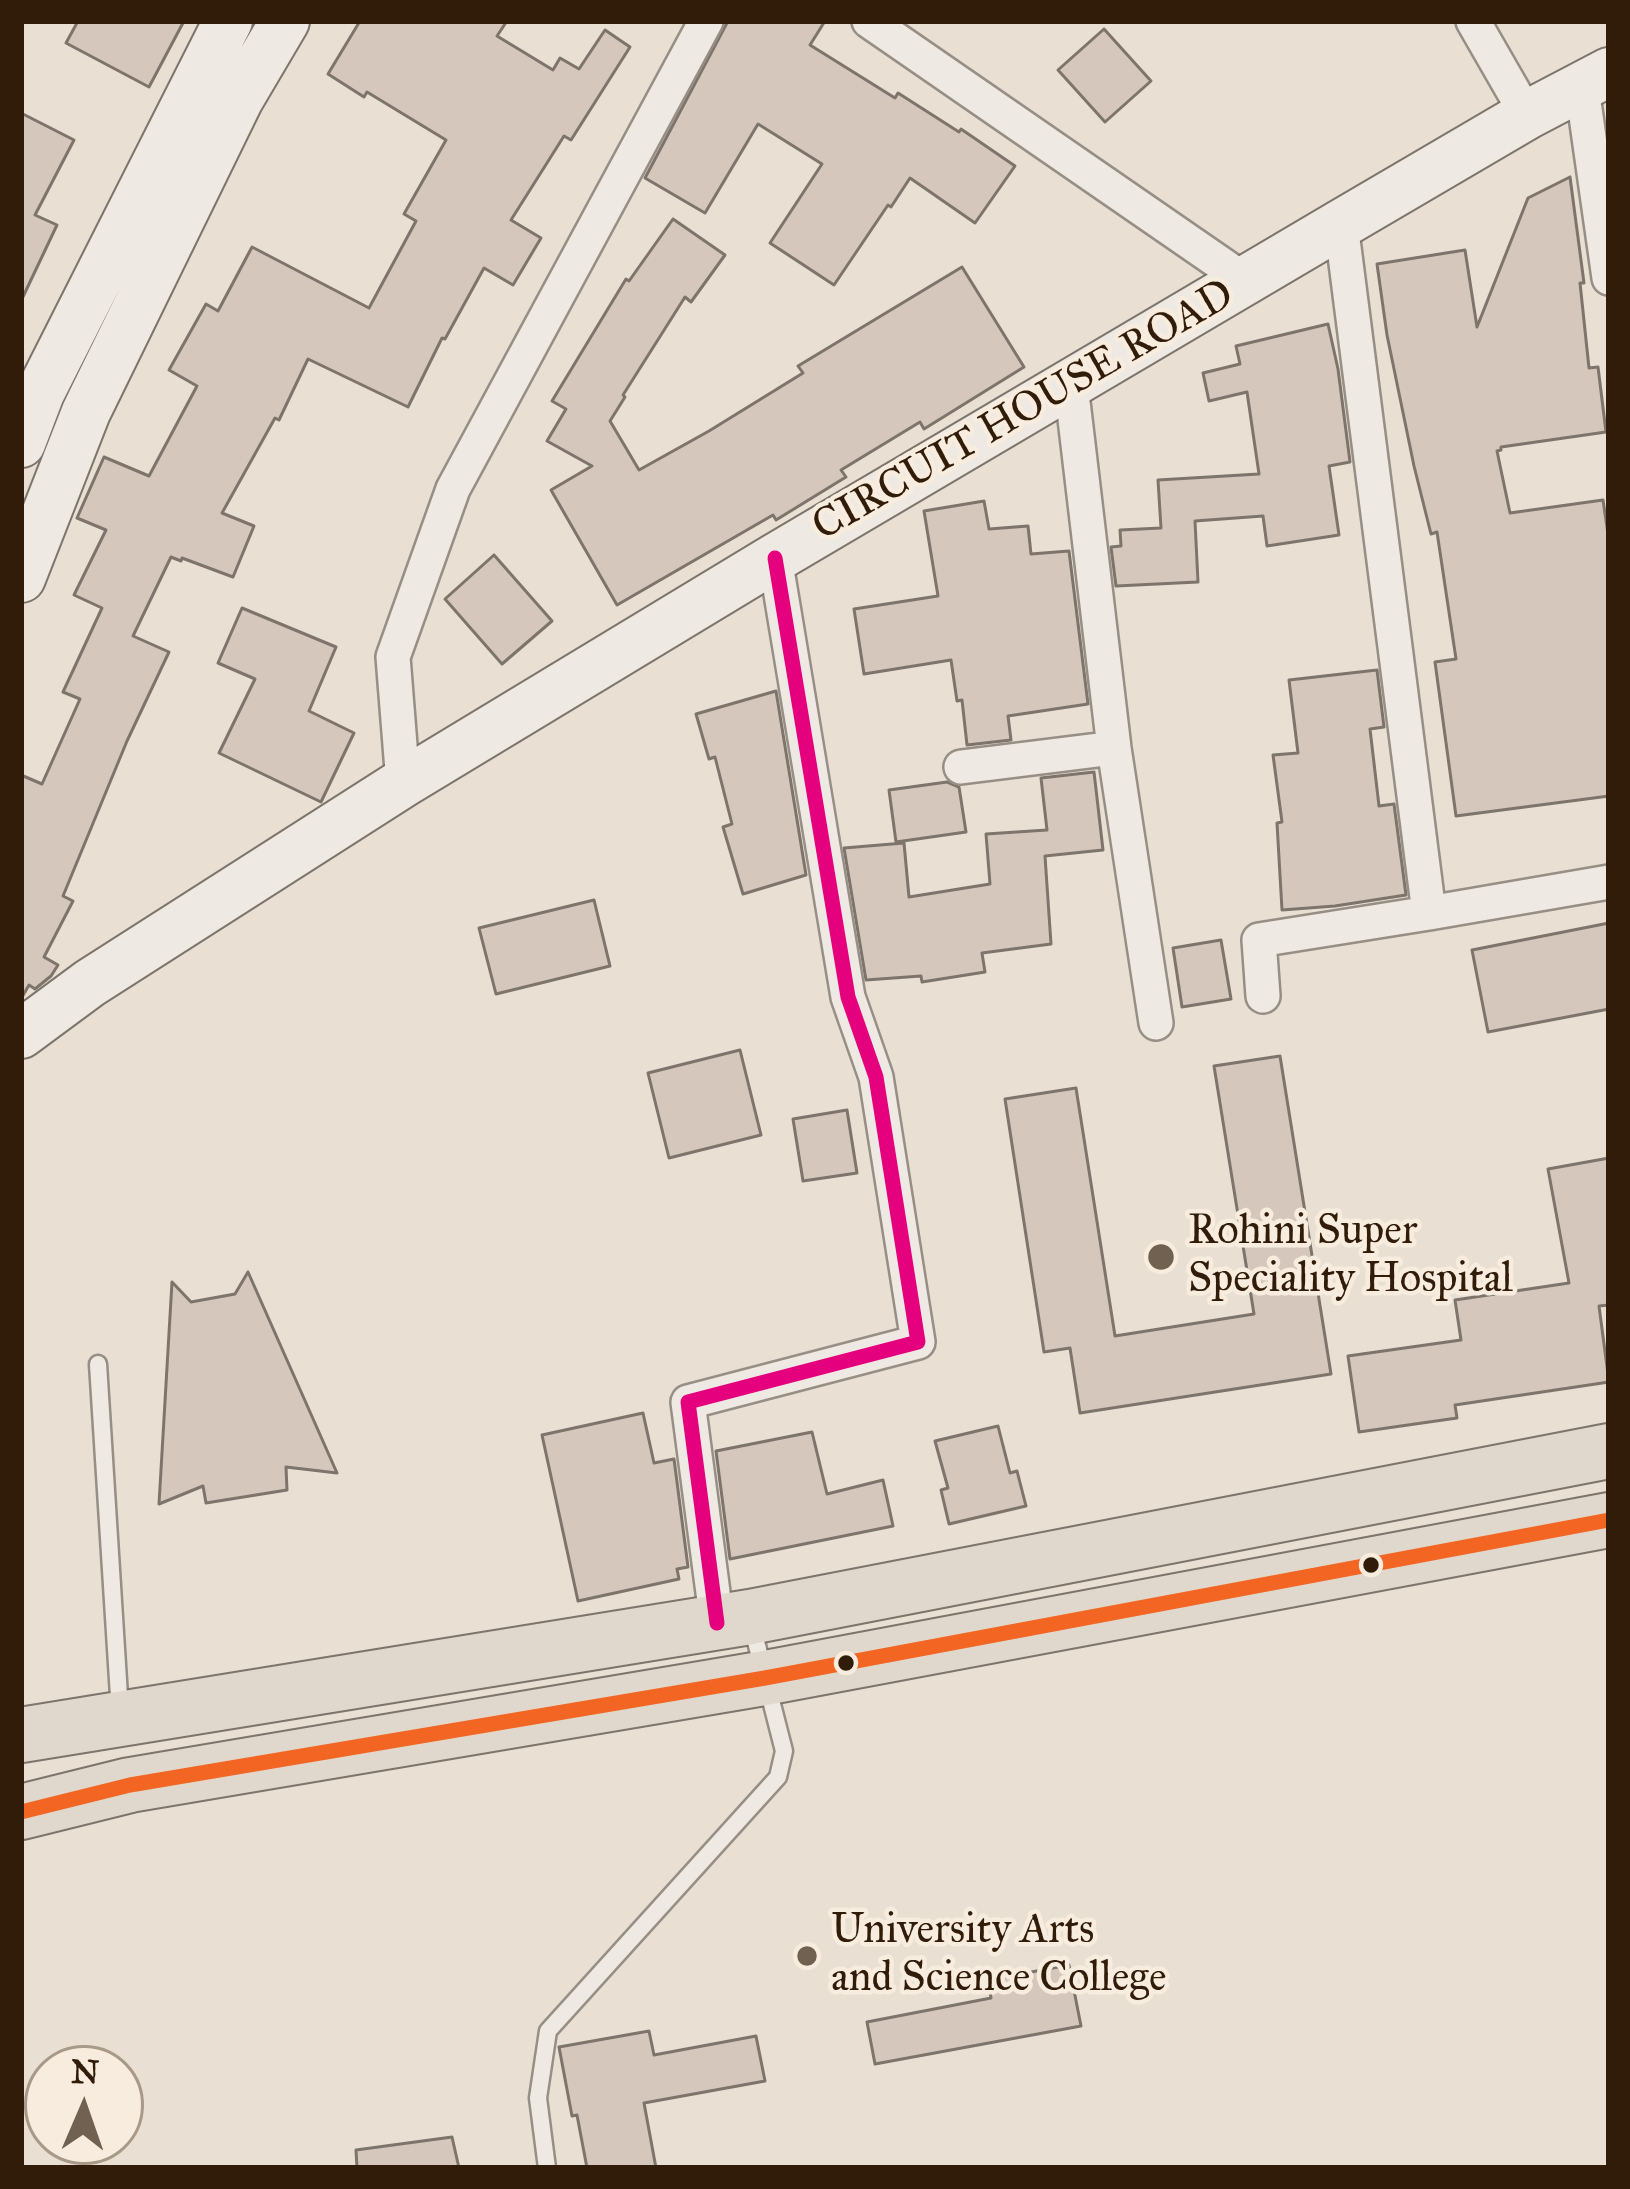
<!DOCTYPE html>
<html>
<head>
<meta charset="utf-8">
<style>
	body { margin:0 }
	#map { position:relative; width:1630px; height:2189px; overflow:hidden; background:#e9e0d3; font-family:"IM FELL Great Primer",serif }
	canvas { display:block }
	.frame { position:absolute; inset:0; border:24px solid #311c0a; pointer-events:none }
	.north { position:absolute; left:24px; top:2045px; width:120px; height:120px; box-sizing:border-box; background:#f7ecdd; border:3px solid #a89989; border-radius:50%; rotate:2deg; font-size:33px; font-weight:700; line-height:48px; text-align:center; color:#311c0a }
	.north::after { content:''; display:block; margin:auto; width:42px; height:54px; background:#716150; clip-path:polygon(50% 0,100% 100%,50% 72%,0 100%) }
</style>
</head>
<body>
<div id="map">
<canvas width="1630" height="2189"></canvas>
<div class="frame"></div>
<div class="north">N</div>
</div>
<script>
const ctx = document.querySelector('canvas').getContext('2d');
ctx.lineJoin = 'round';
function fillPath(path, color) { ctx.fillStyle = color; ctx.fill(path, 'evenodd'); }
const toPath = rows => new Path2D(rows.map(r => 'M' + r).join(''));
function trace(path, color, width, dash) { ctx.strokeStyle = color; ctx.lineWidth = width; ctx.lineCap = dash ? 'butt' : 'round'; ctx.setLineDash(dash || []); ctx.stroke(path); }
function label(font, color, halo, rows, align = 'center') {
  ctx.font = font + ' "IM FELL Great Primer",serif'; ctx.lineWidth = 9; ctx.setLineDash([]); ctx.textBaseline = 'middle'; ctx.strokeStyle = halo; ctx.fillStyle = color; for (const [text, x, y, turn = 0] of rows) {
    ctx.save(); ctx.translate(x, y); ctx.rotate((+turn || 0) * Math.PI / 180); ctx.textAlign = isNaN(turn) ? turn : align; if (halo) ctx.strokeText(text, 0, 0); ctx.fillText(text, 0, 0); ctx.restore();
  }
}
const building = toPath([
	[78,21,184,21,149,87,66,43,78,21],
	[360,21,507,21,497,36,553,70,560,58,579,69,605,30,630,47,571,140,564,136,511,220,541,238,513,285,484,268,445,339,442,338,408,407,308,359,279,420,275,418,222,513,254,526,233,577,182,558,181,561,171,557,133,636,169,652,127,741,63,896,73,901,44,957,58,965,51,976,35,989,29,985,21,999,21,775,42,784,80,699,63,692,102,608,74,595,106,530,77,518,104,457,149,476,197,386,169,370,206,304,218,311,252,247,369,308,416,221,404,214,446,140,367,92,364,97,328,74,360,21],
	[728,21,825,21,810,45,895,98,898,93,959,132,961,129,1015,166,975,223,910,178,891,207,888,205,834,285,770,243,822,164,758,124,705,213,645,178,728,21],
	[1104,29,1151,81,1105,122,1058,70,1104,29],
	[21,113,74,140,35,215,57,225,21,301,21,113],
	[1570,177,1584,283,1580,283,1589,368,1598,367,1606,432,1501,447,1501,450,1497,451,1510,513,1603,500,1609,541,1609,796,1456,816,1435,662,1456,659,1437,532,1431,534,1414,466,1387,335,1377,264,1465,250,1477,327,1528,198,1570,177],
	[673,219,725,255,691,302,685,297,623,395,625,397,610,421,639,470,709,431,803,373,798,366,962,267,1024,367,924,429,920,422,841,470,846,477,776,520,773,515,617,605,551,490,592,466,547,441,566,409,552,401,626,279,629,281,673,219],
	[1328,324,1338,369,1350,462,1329,466,1339,535,1267,546,1263,516,1195,521,1198,582,1116,586,1111,547,1121,546,1120,530,1161,528,1158,480,1259,474,1247,392,1209,401,1203,373,1240,364,1236,346,1328,324],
	[984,501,989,529,1028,526,1031,554,1069,551,1088,704,1008,716,1011,740,967,745,962,700,957,701,951,660,864,674,854,609,938,596,924,511,984,501],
	[494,555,552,621,502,664,445,599,494,555],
	[242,608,336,647,309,711,354,733,321,802,219,753,255,679,218,663,242,608],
	[1377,670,1384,727,1370,729,1379,806,1394,804,1406,895,1335,906,1282,910,1277,823,1282,822,1273,755,1298,753,1289,680,1377,670],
	[776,691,806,875,743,894,723,827,732,824,715,757,709,759,696,714,776,691],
	[1094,772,1103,850,1045,856,1051,944,982,953,985,972,922,982,921,976,866,980,844,848,904,843,909,897,990,884,986,834,1047,830,1041,778,1094,772],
	[947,782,959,787,966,832,896,842,889,790,947,782],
	[594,900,610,966,496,994,479,928,594,900],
	[1609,923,1609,1009,1488,1032,1472,950,1609,923],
	[1221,940,1231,999,1182,1007,1173,948,1221,940],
	[740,1050,761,1135,669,1158,648,1073,740,1050],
	[1280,1056,1331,1374,1080,1413,1070,1348,1044,1352,1005,1099,1076,1088,1115,1336,1254,1314,1214,1066,1280,1056],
	[847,1110,857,1173,803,1181,793,1119,847,1110],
	[1609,1158,1609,1305,1599,1306,1609,1382,1455,1405,1457,1418,1359,1432,1348,1356,1461,1340,1455,1300,1569,1283,1548,1169,1609,1158],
	[248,1272,337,1473,286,1467,287,1490,206,1503,203,1486,159,1504,172,1282,191,1302,235,1294,248,1272],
	[643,1413,654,1463,674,1459,688,1567,677,1569,679,1579,578,1601,542,1435,643,1413],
	[998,1426,1010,1473,1017,1471,1026,1506,949,1524,941,1490,948,1488,935,1441,998,1426],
	[812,1432,827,1494,883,1480,893,1526,730,1559,716,1451,812,1432],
	[1069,1965,1081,2026,875,2064,867,2022,991,1998,988,1980,1069,1965],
	[649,2031,654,2055,756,2036,765,2081,644,2103,656,2168,587,2168,577,2115,572,2116,559,2047,649,2031],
	[452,2137,459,2168,357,2168,356,2150,452,2137]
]);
fillPath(building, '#d6c7bd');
trace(building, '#7d756c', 3);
const lane = toPath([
	[98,1364,120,1712],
	[547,2168,538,2098,548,2031,778,1777,784,1751,751,1622]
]);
const street = toPath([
	[869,21,1246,281],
	[1473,21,1527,115],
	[1582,88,1609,278],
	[1341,224,1429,913,1609,882],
	[1071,385,1114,748,1156,1023],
	[961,767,1114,748],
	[403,783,393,657,453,489,706,21],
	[1263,996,1259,940,1429,913],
	[717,1623,688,1402,918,1342,876,1077,848,997,775,558]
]);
const secondary = toPath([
	[21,443,40,393,228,21],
	[21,578,86,412,239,99,285,21],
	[21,1034,90,983,403,783,775,558,1341,224,1527,115,1609,72]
]);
const primary = toPath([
	[21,1735,750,1617,1609,1451],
	[21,1812,130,1785,765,1678,1609,1520]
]);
trace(lane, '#978f86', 21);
trace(street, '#978f86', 38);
trace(secondary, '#7d756c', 52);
trace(primary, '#7d756c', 58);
trace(lane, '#eee9e2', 16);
trace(street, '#eee9e2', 33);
trace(secondary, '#eee9e2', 48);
trace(primary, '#e0d8cd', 54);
trace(toPath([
	[21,1812,130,1785,765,1678,1609,1520]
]), '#f26522', 15);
trace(toPath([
	[717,1623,688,1402,918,1342,876,1077,848,997,775,558]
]), '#e5007d', 15);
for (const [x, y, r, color] of [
	[1161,1257,15,"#716150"],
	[1371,1565,10,"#311c0a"],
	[846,1663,10,"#311c0a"],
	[807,1956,12,"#716150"]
]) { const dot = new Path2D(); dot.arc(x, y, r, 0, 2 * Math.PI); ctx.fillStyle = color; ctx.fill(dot); trace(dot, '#f7ecdd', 4.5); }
label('42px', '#311c0a', '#f7ecdd', [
	["CIRCUIT HOUSE ROAD",1024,412,-30]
]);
label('42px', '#311c0a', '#f7ecdd', [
	["Rohini Super",1188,1233],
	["Speciality Hospital",1188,1281],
	["University Arts",831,1932],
	["and Science College",831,1980]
], 'left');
</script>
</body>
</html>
